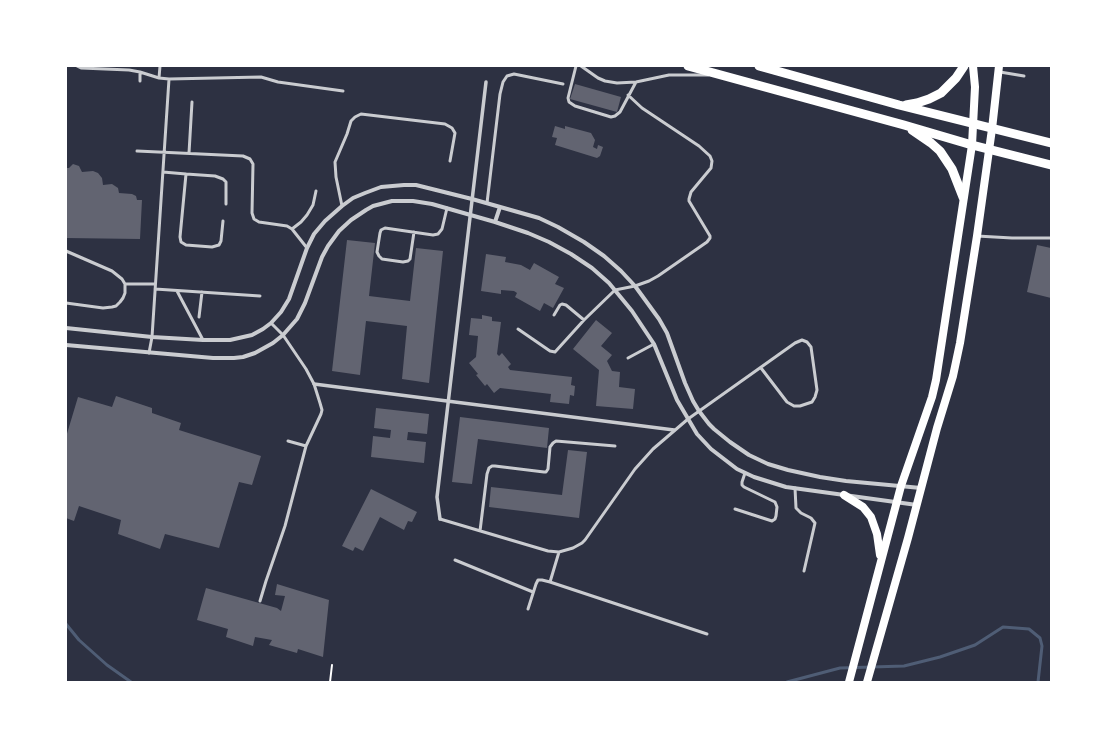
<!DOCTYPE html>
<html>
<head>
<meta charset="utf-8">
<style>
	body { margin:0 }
	#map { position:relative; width:1117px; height:748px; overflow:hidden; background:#2d3142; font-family:"Nunito Sans",sans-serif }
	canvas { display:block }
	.frame { position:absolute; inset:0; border:67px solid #fff; pointer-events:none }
</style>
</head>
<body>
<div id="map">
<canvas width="1117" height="748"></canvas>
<div class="frame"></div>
</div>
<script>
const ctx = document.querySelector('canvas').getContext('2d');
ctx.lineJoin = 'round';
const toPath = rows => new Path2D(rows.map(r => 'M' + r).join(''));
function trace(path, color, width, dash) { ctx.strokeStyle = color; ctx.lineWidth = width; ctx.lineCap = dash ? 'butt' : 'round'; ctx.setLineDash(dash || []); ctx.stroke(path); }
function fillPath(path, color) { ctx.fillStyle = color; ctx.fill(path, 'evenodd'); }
trace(toPath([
	[66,624,79,640,107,665,131,682],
	[787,682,840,668,904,666,940,657,975,645,1003,627,1029,629,1040,638,1042,646,1038,682]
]), '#4f5d75', 3);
fillPath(toPath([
	[575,84,621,97,617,112,570,99],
	[555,126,565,129,565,126,591,133,595,140,593,147,597,149,598,145,603,147,600,156,597,158,555,145,557,138,552,137],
	[73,164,79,166,82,172,93,171,98,173,102,178,103,185,112,184,118,188,119,193,132,194,136,196,137,200,142,200,140,239,66,238,66,168,69,168],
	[347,240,375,243,369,296,410,301,416,248,443,251,429,383,402,379,407,326,366,321,360,375,332,371],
	[1037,245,1051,248,1051,298,1027,292],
	[486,254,506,257,505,262,521,265,530,270,534,263,559,277,555,284,564,288,553,308,544,303,540,311,515,297,517,293,514,291,501,290,501,294,481,291],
	[482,315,492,317,492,321,501,322,497,354,499,356,502,353,511,364,508,367,510,370,572,377,571,385,575,386,574,396,570,395,569,404,550,402,551,394,500,388,494,393,487,384,485,386,476,375,478,374,469,363,476,357,478,336,469,335,471,318,482,319],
	[596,320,612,333,601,346,612,355,607,361,612,371,620,372,619,387,635,389,633,409,596,406,599,370,573,349],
	[116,396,152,408,152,413,181,423,179,430,261,456,252,485,239,482,219,548,165,534,160,549,118,534,121,520,79,506,74,521,66,518,66,437,78,397,112,407],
	[376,408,429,414,427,434,408,432,407,440,426,442,424,463,371,457,373,436,390,438,391,430,374,428],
	[460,417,549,428,547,448,478,439,472,484,452,482],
	[568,450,587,452,579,518,489,507,491,487,562,495],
	[371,489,417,512,412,522,408,521,404,530,380,517,363,551,355,547,353,551,342,546],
	[277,584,329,600,323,657,298,649,297,653,269,645,272,640,255,637,253,646,226,637,228,629,197,620,206,588,277,608,281,611,285,596,275,595]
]), '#626471');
trace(toPath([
	[330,682,332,665]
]), '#fff', 2);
trace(toPath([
	[77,66,81,68,129,70,140,72],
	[576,66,568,98,569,102,575,106,611,117,615,116,620,112,636,82],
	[581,66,598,78,605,81,617,83,636,82,669,75,708,75],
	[1000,72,1024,76],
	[159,78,160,66],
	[140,81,140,72,159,78,169,79,261,77,278,82,343,91],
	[137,151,243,156,250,159,253,164,252,213,254,219,259,222,287,226,292,229,307,248],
	[189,153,192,102],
	[163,172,186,174,180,237,181,242,186,245,212,247,219,245,221,241,223,221],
	[186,174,215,176,223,179,226,182,226,204],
	[487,203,500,94,503,82,507,76,514,74,563,84],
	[342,206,336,177,335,162,347,134,351,121,355,117,361,114,445,124,452,128,455,133,450,161],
	[292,229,301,222,307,215,313,205,316,191],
	[414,232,410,259,408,261,403,262,382,259,379,256,377,252,380,233,381,230,385,228,433,235,438,234,442,229,447,208],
	[977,236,1012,238,1051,238],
	[66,251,112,271,122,279,125,284,125,293,123,298,120,302,116,306,112,307,103,308,66,303],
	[125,284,155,284],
	[155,289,260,296],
	[177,291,203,340],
	[554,315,560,305,562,304,566,305,584,320],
	[199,317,202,292],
	[518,329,550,351,555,352,584,320,615,290,635,286,649,281,658,276,707,242,710,238,710,236,689,201,689,199,691,192,711,168,712,161,710,156,699,146,642,108,628,95],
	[149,353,152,337,169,79],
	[628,358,654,344],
	[288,441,306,446],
	[795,488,796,508,801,513,811,518,815,523,804,571],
	[735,509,772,521,775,519,776,516,777,507,775,502,744,487,742,485,742,482,745,473],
	[440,519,548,551,559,552,573,548,582,543,585,540,635,469,653,449,688,419,795,343,802,340,807,342,811,347,817,390,815,397,812,402,800,406,794,406,787,402,761,368],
	[480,531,487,474,489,468,492,466,495,466,544,472,546,472,548,469,550,447,553,443,556,441,615,446],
	[559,552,550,582,707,634],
	[455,560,533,592],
	[260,601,266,581,285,526,306,446,321,414,322,410,320,403,314,384,306,369,283,335,271,323],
	[528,609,536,584,538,580,542,580,550,582]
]), '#caccd0', 3);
trace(toPath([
	[314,384,674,430],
	[440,519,437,497,486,82]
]), '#caccd0', 3.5);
trace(toPath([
	[495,222,500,207],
	[66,328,152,337,203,340,230,340,252,335,263,329,271,323,281,312,289,299,307,248,314,234,325,221,342,206,353,198,365,193,381,187,404,185,416,185,472,199,539,218,558,227,584,242,604,256,621,271,635,286,659,319,667,333,685,383,693,401,699,411,709,424,714,429,730,442,749,455,768,464,788,470,820,477,846,481,921,488],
	[66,345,213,358,234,358,243,357,255,353,273,343,283,335,297,319,305,303,322,257,328,246,339,231,351,220,366,210,373,206,392,201,413,201,432,204,495,222,528,233,549,242,571,254,592,268,609,283,632,311,654,344,677,400,697,434,711,449,737,469,754,477,786,487,917,505]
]), '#caccd0', 4);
trace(toPath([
	[844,495,863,507,871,517,877,534,880,555],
	[849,682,901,486,932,397,936,380,972,145,975,87,973,66],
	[867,682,908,538,937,428,953,376,960,343,977,236,992,129,999,66]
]), '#fff', 8);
trace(toPath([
	[688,66,904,125,972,145,1051,165],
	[759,66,899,105,1051,143],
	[906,105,917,103,929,99,941,93,956,78,964,66],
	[912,130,931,143,940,151,952,169,963,197]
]), '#fff', 9);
</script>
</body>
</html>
